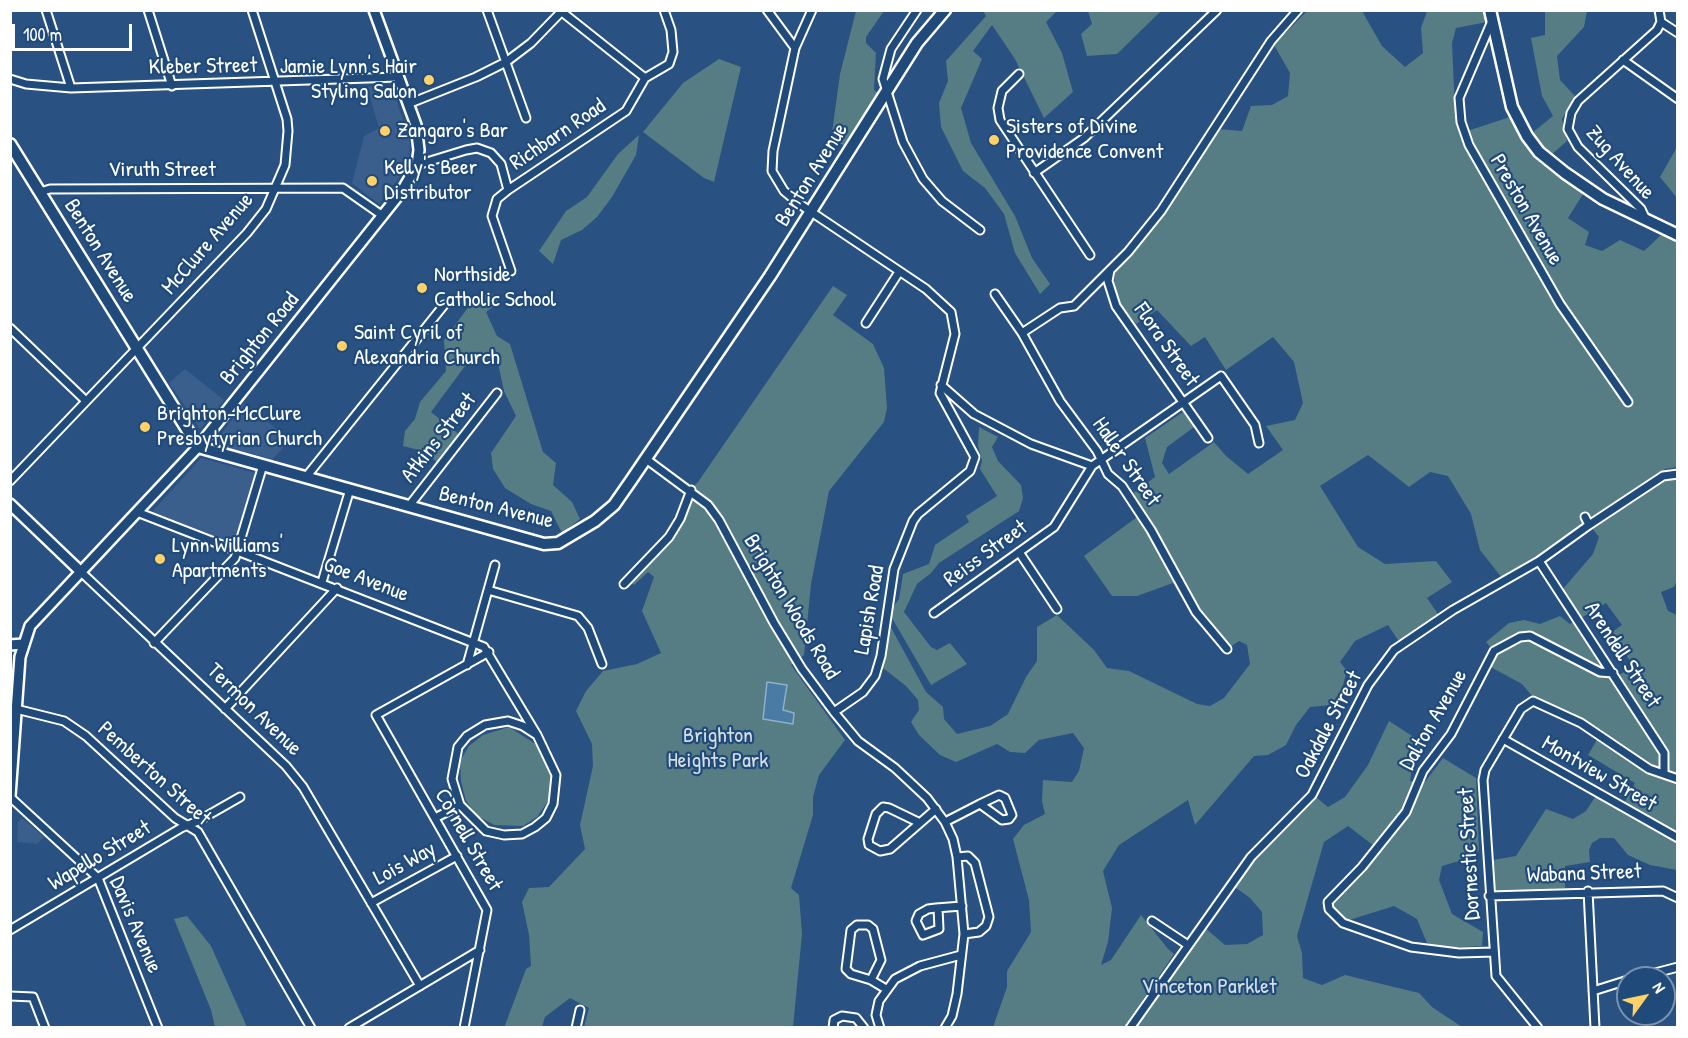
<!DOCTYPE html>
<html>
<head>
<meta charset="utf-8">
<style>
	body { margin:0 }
	#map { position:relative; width:1688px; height:1038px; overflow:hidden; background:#295181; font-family:"Patrick Hand",sans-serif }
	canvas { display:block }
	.frame { position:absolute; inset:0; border:12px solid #fff; pointer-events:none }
	.north { position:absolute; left:1616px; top:966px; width:60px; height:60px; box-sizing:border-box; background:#1f4a7a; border:2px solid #7992af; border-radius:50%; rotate:57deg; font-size:16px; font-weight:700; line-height:24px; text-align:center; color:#fff }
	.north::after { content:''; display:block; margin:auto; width:21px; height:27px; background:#ffd166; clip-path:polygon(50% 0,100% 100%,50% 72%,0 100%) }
	.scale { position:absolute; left:12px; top:24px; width:120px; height:27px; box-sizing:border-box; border:3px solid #fff; border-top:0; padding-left:8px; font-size:18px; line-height:21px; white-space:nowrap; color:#fff; -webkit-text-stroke:4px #1f4a7a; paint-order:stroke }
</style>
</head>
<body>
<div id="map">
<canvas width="1688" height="1038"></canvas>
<div class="frame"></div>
<div class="north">N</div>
<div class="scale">100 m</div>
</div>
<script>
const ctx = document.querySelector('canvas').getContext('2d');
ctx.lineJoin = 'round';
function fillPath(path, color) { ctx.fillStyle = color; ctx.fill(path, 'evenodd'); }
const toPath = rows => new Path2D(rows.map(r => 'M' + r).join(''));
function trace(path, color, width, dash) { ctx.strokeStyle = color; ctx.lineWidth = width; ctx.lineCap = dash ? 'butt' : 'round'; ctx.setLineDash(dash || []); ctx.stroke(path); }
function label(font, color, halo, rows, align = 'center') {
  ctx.font = font + ' "Patrick Hand",sans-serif'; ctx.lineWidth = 4.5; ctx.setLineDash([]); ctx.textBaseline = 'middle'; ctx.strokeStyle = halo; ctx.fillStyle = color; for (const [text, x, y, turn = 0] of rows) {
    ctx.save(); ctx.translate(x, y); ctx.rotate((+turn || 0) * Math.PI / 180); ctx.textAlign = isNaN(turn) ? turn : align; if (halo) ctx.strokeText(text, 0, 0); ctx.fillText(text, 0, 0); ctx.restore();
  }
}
fillPath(toPath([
	[367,87,392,87,410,142,409,159,404,171,379,204,352,183,364,136,379,128],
	[185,369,224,400,200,429,169,383],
	[244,403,290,440,273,459,218,445,217,440],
	[201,458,255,473,237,544,152,512],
	[22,818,44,837,37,844,17,842,18,822]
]), '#3b5f8d');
fillPath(toPath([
	[856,11,884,11,866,37,866,43,876,53,874,90,884,98,851,148,831,140,840,74],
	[983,11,1057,11,1046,22,1062,53,1073,92,1044,118,1015,59,992,25,973,51,982,59,961,108,971,143,1015,216,1032,258,1050,284,1040,294,1015,253,1004,214,985,188,963,171,941,127,939,103,948,81,946,61,986,16],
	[1088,11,1088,10,1161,11,1117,54,1087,56,1081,34,1092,24],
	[1307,11,1362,11,1382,46,1405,67,1423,53,1421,28,1427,11,1485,11,1487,22,1456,28,1452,43,1455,112,1461,133,1510,117,1520,136,1538,158,1583,194,1568,218,1589,232,1585,245,1602,251,1620,240,1644,251,1661,235,1677,241,1677,467,1665,469,1537,558,1502,578,1480,550,1471,514,1448,476,1430,472,1409,487,1368,455,1320,486,1358,547,1385,564,1436,561,1452,582,1427,598,1440,617,1400,643,1388,625,1355,641,1340,662,1347,671,1341,692,1331,705,1310,707,1296,725,1286,745,1268,755,1254,756,1195,825,1188,800,1119,845,1103,871,1112,908,1108,942,1101,965,1111,960,1141,915,1168,949,1174,954,1124,1027,993,1027,1007,987,1007,971,1031,932,1029,900,1013,839,1024,825,1045,814,1042,801,1043,780,1072,782,1079,771,1084,748,1073,733,1039,740,1025,753,1010,752,997,744,956,762,940,755,919,735,911,722,919,710,918,700,906,686,883,668,888,622,926,692,943,707,944,719,957,734,990,726,1008,714,1026,677,1037,661,1037,627,1057,615,1094,650,1107,668,1129,671,1197,704,1210,706,1224,698,1250,664,1247,645,1239,641,1223,652,1194,619,1173,583,1137,596,1112,596,1084,556,1144,512,1132,494,1155,477,1145,438,1183,412,1194,427,1167,447,1162,463,1169,474,1214,442,1226,456,1248,474,1283,450,1266,426,1295,420,1303,403,1294,362,1273,337,1226,370,1205,337,1191,346,1157,310,1136,324,1119,303,1114,290,1115,271,1131,257,1152,230,1218,129,1242,131,1251,106,1272,105,1288,96,1290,73,1274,45],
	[1545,11,1587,11,1584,27,1557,56,1560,80,1575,96,1562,119,1567,141,1551,155,1532,133,1553,116,1542,96,1531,38,1545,35],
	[719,59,741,67,714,182,704,178,643,132,683,83],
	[639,135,636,155,612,197,597,217,582,230,561,240,553,264,539,251,566,211,587,197,618,154],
	[1677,147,1677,198,1660,177],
	[833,286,847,295,833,315,873,344,884,368,887,408,884,422,829,491,811,584,804,655,791,665,845,740,819,775,813,797,813,815,791,888,799,895,802,934,793,1027,584,1027,589,1008,570,998,545,1017,542,1027,504,1028,526,969,531,966,529,935,522,902,529,888,549,887,585,849,580,825,593,766,592,744,576,711,586,691,603,671,637,664,661,653,642,611,654,577,648,572,634,585,625,576,665,539,674,524,685,495,698,482],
	[489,290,499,303,486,312,497,336,510,344,543,452,556,463,553,485,572,502,580,519,562,533,551,511,531,504,505,488,493,469,491,453,516,416,504,391,498,363,485,358,471,358,431,412,460,435,437,462,423,451,403,446,405,431,415,419,420,402,446,371,444,340,467,309],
	[979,427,998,437,992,447,998,461,1021,485,1023,498,1019,511,939,563,931,573,917,584,904,612,931,647,937,650,950,643,967,664,931,685,889,613,899,599,903,574,929,564,935,545,969,522,966,516,997,496,980,469,982,461,978,445],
	[1677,475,1677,580,1674,587,1661,592,1668,611,1677,615,1677,870,1650,865,1628,855,1614,838,1600,838,1592,843,1589,850,1590,862,1565,866,1565,888,1494,893,1493,860,1516,856,1546,809,1573,819,1586,811,1597,794,1621,809,1635,783,1588,755,1602,731,1571,712,1533,697,1522,684,1487,665,1494,651,1486,642,1509,623,1524,620,1540,624,1560,616,1570,624,1575,621,1613,679,1633,666,1612,632,1622,625,1606,603,1581,618,1562,590,1593,554,1599,537,1591,527,1641,497,1665,477],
	[1389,721,1423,743,1414,755,1410,781,1425,782,1443,758,1476,778,1479,850,1469,858,1442,866,1439,880,1452,914,1483,932,1482,946,1443,948,1427,943,1417,919,1394,906,1343,922,1334,914,1330,903,1378,849,1348,826,1324,842,1297,936,1302,953,1303,978,1322,985,1345,975,1419,993,1432,1007,1462,1027,1131,1028,1204,927,1225,945,1247,944,1263,935,1262,912,1250,898,1228,882,1248,856,1310,792,1328,807,1345,797,1368,765],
	[509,727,537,745,552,777,549,800,537,817,523,826,494,825,478,816,466,801,461,781,460,761,469,746,483,735],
	[187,916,211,946,247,1027,215,1027,211,1010,174,919]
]), '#567d83');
const water = toPath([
	[767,682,787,685,783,710,794,713,793,724,763,719,767,682]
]);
fillPath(water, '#487ca5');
trace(water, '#91b0c9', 1.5);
const street = toPath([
	[46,10,71,88],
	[148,10,172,86],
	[487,10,526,118],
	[767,10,795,48,773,151,772,171,784,191,801,205,926,289,951,312,955,334,940,393,975,457,970,471,918,514,913,521,894,569,881,656,875,676,863,692,834,712],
	[917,10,891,49,883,79,903,142,923,179,942,201,980,230],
	[1659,10,1661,22],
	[562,12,645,78,669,64,673,52,671,30,664,10],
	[1492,21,1459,98,1461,122,1469,145,1560,304,1628,402],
	[1661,22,1678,33],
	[795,48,812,10],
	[1623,60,1678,99],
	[1019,74,1002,91,998,108,1000,120,1090,255],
	[10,79,26,84,71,88,398,77],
	[408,104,476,77,506,62,531,43,563,10],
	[417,165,466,150,477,148,491,153,501,164,508,190,497,199,492,216,511,271],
	[1034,173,1084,138,1217,10],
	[508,190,626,111,645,78],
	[40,192,50,189,343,188,383,216],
	[1646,220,1641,209,1578,147,1568,129,1571,113,1578,101,1657,30,1661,22],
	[1110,270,1108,281,1116,306,1208,438],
	[995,294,1022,333,1060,401,1097,451,1108,474,1122,486,1151,530,1196,612,1227,649],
	[866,323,899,272],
	[10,328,86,401],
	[1022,333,1060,308,1074,306,1128,252,1161,211,1271,41,1298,10],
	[941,385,974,414,1031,444,1092,466,1221,376,1255,425,1259,443],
	[646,459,708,505,719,520,774,623,802,669,834,712,858,741,895,768,927,798,945,822,953,839,957,857,964,934,957,994,952,1016,945,1028],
	[306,477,444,305],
	[10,481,247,233,266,209,285,165,288,131,287,119,252,10],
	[409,506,497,393],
	[137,512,484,647,537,735,556,775,553,804,546,818,535,827,522,834,504,835,486,831,460,805,452,779,458,747,467,736,485,725,508,721,523,726,537,735],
	[1585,517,1589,525,1663,476,1678,474],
	[1019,552,1057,609],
	[1539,561,1664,753,1664,773],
	[80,571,286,766,303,787,420,986],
	[322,582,350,489],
	[624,584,669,537,680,519,691,490],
	[488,590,578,616,588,628,602,664],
	[934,613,1054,527,1092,466],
	[154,643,235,558,263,465],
	[467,665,495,565],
	[16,709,64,721,86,736,175,818,198,832,311,1028],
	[225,709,337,588],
	[1503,739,1678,838],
	[10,797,98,878,158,1028],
	[435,818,460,805],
	[918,822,889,808,883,807,876,814,868,839,869,845,880,851,890,849,936,809],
	[945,822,980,804,999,795,1005,798,1012,815,1009,819,1002,820,980,804],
	[957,857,968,856,975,863,989,917,986,926,979,932,964,934],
	[1588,891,1595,1028],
	[1489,896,1663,891,1678,898],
	[371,903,457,856],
	[938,908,939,929,923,935,916,921,919,914,928,909,936,908,962,906],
	[1152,921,1188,945],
	[10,930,181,828,198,821,240,797],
	[1494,952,1459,953,1411,947,1343,923,1329,909,1328,902,1362,867,1406,812,1423,771,1451,734,1494,651,1520,637,1530,636,1600,672,1613,673],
	[1636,978,1678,967],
	[871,980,881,960,873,929,868,925,857,925,851,930,846,969,851,974,871,980,886,989],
	[1593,991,1628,980],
	[10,996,33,997,45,1028],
	[349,1028,480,950],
	[464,1028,487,910,376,715,489,652],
	[576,1028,580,1010],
	[833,1028,834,1020,842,1016,856,1018,864,1028],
	[880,1028,876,1015,879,1001,895,979,920,966,961,955],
	[1130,1028,1251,857,1312,795,1368,685,1394,650,1453,610,1539,561,1589,525],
	[1538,1028,1496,976,1483,780,1485,770,1521,709,1533,701,1581,723,1649,769,1678,779]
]);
const secondary = toPath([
	[10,504,80,571],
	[10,645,23,644],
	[10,796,20,657,30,626,198,447,402,191,417,165,419,150,416,125,374,10]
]);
const primary = toPath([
	[1490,10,1512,107,1527,136,1539,152,1565,173,1603,199,1678,235],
	[10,144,198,447,544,544,558,543,595,521,614,505,630,482,770,276,917,43,945,10]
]);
trace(street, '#fff', 11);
trace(secondary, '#fff', 14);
trace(primary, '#fff', 15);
trace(street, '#1f4a7a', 7);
trace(secondary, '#1f4a7a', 9);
trace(primary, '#1f4a7a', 10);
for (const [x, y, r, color] of [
	[429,80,6,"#ffd166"],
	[385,131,6,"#ffd166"],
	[994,140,6,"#ffd166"],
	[372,181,6,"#ffd166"],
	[422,288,6,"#ffd166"],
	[342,346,6,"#ffd166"],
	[145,427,6,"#ffd166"],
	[160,559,6,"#ffd166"]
]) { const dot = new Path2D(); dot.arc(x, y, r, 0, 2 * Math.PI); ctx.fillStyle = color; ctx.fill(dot); trace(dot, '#1f4a7a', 2); }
label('22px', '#fff', '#1f4a7a', [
	["Kleber Street",203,67,-1],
	["Richbarn Road",558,135,-34],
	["Zug Avenue",1620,163,48],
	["Viruth Street",162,170],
	["Benton Avenue",812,175,-58],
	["Preston Avenue",1526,210,60],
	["McClure Avenue",208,244,-49],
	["Benton Avenue",100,251,58],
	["Brighton Road",260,339,-51],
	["Flora Street",1166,345,55],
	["Atkins Street",439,438,-52],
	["Haller Street",1126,462,55],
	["Benton Avenue",496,508,14],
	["Reiss Street",986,554,-36],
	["Goe Avenue",366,580,21],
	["Brighton Woods Road",791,607,59],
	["Lapish Road",870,610,-80],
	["Arendell Street",1622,655,57],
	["Termon Avenue",254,710,44],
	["Dalton Avenue",1434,720,-60],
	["Oakdale Street",1329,725,-62],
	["Pemberton Street",154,774,42],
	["Montview Street",1599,774,30],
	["Cornell Street",468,840,60],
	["Dornestic Street",1470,854,-93],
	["Wapello Street",100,856,-31],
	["Lois Way",405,864,-29],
	["Wabana Street",1584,874,-2],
	["Davis Avenue",135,925,67]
]);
label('22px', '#fff', '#1f4a7a', [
	["Jamie Lynn's Hair",417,67,"right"],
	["Styling Salon",417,92,"right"],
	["Sisters of Divine",1006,127],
	["Providence Convent",1006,152],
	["Zangaro's Bar",397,131],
	["Kelly's Beer",384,168],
	["Distributor",384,193],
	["Northside",434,275],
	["Catholic School",434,300],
	["Saint Cyril of",354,333],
	["Alexandria Church",354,358],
	["Brighton-McClure",157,414],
	["Presbytyrian Church",157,439],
	["Lynn Williams'",172,546],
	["Apartments",172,571]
], 'left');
label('22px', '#d5dee0', '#1f4a7a', [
	["Brighton",718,736],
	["Heights Park",718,761],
	["Vinceton Parklet",1209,987]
]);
</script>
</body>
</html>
